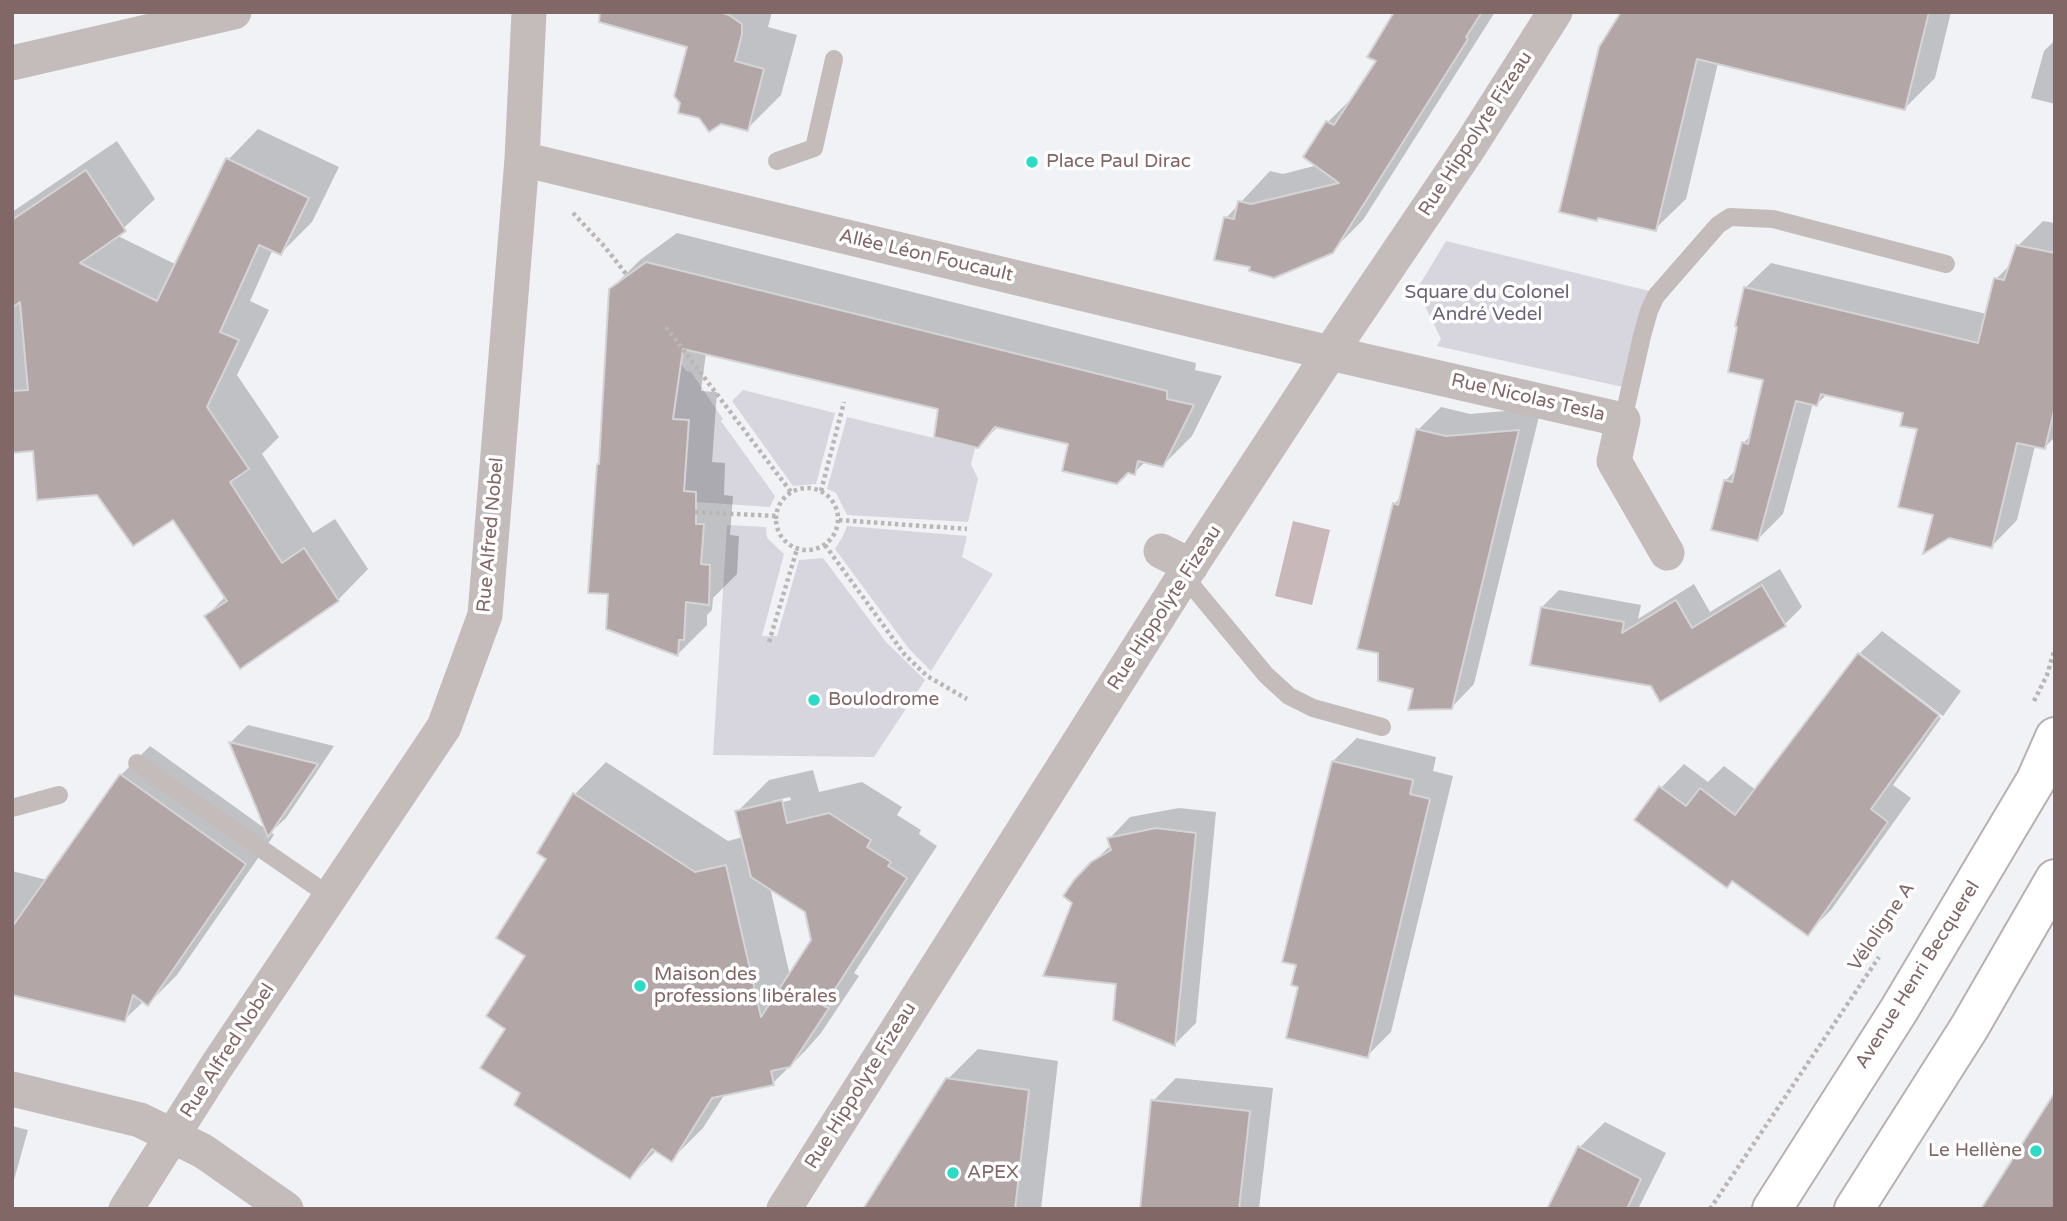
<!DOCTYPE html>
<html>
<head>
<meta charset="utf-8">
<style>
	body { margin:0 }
	#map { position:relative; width:2067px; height:1221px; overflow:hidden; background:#f1f2f5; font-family:"Varela Round",sans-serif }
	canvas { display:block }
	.frame { position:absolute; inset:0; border:14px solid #816765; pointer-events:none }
</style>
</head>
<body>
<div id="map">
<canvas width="2067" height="1221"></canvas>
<div class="frame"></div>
</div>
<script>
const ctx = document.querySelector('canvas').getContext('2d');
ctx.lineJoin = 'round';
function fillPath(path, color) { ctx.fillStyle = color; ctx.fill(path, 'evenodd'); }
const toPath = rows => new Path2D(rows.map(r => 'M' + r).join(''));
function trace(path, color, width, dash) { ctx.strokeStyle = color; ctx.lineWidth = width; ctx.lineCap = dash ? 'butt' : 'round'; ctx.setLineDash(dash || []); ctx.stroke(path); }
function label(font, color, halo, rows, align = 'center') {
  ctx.font = font + ' "Varela Round",sans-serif'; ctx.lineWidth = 7; ctx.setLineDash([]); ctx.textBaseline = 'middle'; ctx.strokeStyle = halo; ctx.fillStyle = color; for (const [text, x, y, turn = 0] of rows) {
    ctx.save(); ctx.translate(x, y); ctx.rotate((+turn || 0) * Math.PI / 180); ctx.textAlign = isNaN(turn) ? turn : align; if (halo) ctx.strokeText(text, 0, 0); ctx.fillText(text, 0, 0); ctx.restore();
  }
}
fillPath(toPath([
	[1446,241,1649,291,1623,387,1437,346,1441,339,1417,289],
	[673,351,686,371,691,372,723,419,721,421,775,496,770,507,696,502,696,492,684,491,673,420],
	[743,390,835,413,816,484,793,486,732,401],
	[847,417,975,448,971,464,978,479,968,522,847,515,836,493,827,489],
	[727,525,766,527,767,538,784,554,762,636,777,636,799,560,823,558,886,642,925,680,874,757,713,755],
	[847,526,967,536,962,557,993,574,931,671,909,649,835,549,843,536]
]), '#d7d5de');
fillPath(toPath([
	[1293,521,1330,530,1312,605,1275,596]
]), '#c8b8ba');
fillPath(toPath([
	[640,12,772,12,768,27,797,35,781,95,747,129,700,117,689,46],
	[1400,12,1495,12,1363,220,1332,251,1252,266,1226,218,1270,171,1283,174,1318,165,1305,157,1328,122,1359,91,1378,61],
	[1623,12,1951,12,1935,78,1905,108,1718,63,1686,199,1655,229,1600,216,1597,219],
	[2055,40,2055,104,2031,98,2044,51],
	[258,129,339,167,312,222,281,253,273,249,250,301,269,310,237,375,279,437,262,454,313,533,335,519,368,569,338,600,206,616,226,596,173,518,98,493,34,449,12,451,12,212,117,141,155,199,116,235,177,265,228,160],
	[2043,221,2055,223,2055,437,2044,448,2035,446,2017,520,1992,546,1935,514,1919,428,1905,412,1828,393,1817,404,1813,403,1783,514,1758,539,1714,528,1726,480,1736,470,1743,443,1752,435,1766,379,1745,288,1771,263,1987,314,1996,279,2011,264,2018,246],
	[677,233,1196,363,1195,370,1222,376,1192,436,1163,465,1146,461,1134,473,1070,442,999,426,978,446,940,408,706,353,701,391,717,392,712,462,725,463,724,495,733,496,730,535,739,536,737,574,713,598,712,610,707,615,707,625,678,654,609,592,599,465,610,290,640,260],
	[1441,407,1470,414,1541,408,1474,684,1451,708,1415,688,1394,504,1401,497,1418,430],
	[1780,569,1802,607,1785,624,1652,685,1542,607,1559,590,1641,605,1638,619,1694,584,1710,612],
	[1882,631,1961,691,1943,716,1860,653],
	[1860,653,1860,657,1941,718,1893,785,1911,798,1831,910,1808,933,1661,788,1684,764,1708,782,1724,766,1756,790],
	[248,725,334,746,286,818,271,832,274,835,177,975,148,1004,144,1001,124,1020,12,993,12,871,47,880,121,775,150,746,267,830,231,742],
	[1357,738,1436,757,1433,771,1453,776,1391,1032,1367,1056,1300,985,1333,761],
	[606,762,728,841,743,837,737,812,769,780,813,770,819,792,862,782,902,807,897,815,921,830,919,834,937,846,854,973,859,976,821,1033,805,1051,773,1083,725,1094,703,1128,671,1160,657,1150,630,1177,522,1093,508,1029,527,956,549,859,539,852,575,794],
	[790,797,791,800,772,805,772,801],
	[770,887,806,911,813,940,790,976],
	[1179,808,1216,812,1196,1023,1175,1044,1118,983,1086,869,1111,845,1109,839,1130,817],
	[978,1049,1058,1061,1041,1209,865,1209,948,1079],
	[1176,1078,1273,1088,1259,1209,1142,1209,1153,1101],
	[1605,1122,1666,1153,1638,1209,1550,1209,1579,1148],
	[12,1126,28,1130,12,1187]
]), '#0003');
const building = toPath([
	[600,12,720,12,729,15,742,24,742,34,735,61,764,69,748,131,721,124,709,132,699,118,678,113,680,103,674,96,687,47,599,22,600,12],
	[1394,12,1482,12,1466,37,1468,39,1333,253,1274,278,1249,271,1250,267,1214,260,1224,217,1234,219,1238,201,1251,204,1339,183,1303,157,1326,121,1334,125,1376,61,1367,57,1394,12],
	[1621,12,1929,12,1905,110,1697,59,1656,231,1598,218,1597,221,1559,212,1599,47,1621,12],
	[226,158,309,198,281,255,259,245,220,332,239,340,207,407,249,469,230,482,282,563,304,548,339,601,240,669,204,616,227,601,173,520,133,546,97,495,37,500,33,451,12,453,12,391,28,390,20,302,12,308,12,220,86,170,126,231,80,263,157,301,226,158],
	[2016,245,2055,253,2055,407,2045,449,2017,443,1992,548,1949,538,1923,554,1933,515,1898,507,1917,429,1900,426,1903,413,1821,394,1817,406,1796,401,1758,541,1711,530,1724,480,1732,482,1742,442,1748,444,1763,380,1728,372,1737,327,1735,326,1744,287,1978,343,1994,278,2004,280,2016,245],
	[646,262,1167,391,1167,399,1194,405,1163,467,1138,461,1135,475,1128,473,1117,484,1062,471,1068,444,995,427,978,448,934,437,938,409,683,349,673,419,689,420,684,491,696,492,696,524,704,524,701,564,710,565,709,605,686,602,684,640,679,640,678,656,606,629,608,594,588,593,597,464,599,464,609,289,646,262],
	[1416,429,1446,436,1519,430,1452,709,1408,710,1413,689,1378,681,1378,653,1357,649,1393,503,1398,505,1416,429],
	[1762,585,1786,626,1660,702,1651,686,1530,665,1541,607,1624,622,1622,633,1676,600,1692,628,1762,585],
	[1858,653,1939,715,1871,809,1888,822,1808,936,1732,881,1727,888,1634,820,1659,786,1686,806,1700,788,1735,815,1858,653],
	[229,742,318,764,268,837,256,807,229,742],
	[1332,761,1413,780,1410,794,1430,799,1368,1058,1286,1038,1298,987,1291,985,1296,965,1282,962,1332,761],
	[120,774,246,864,148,1006,133,995,125,1022,12,995,12,927,120,774],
	[573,793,695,872,726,865,761,1017,811,940,805,912,751,877,735,811,782,800,787,823,829,813,871,840,867,847,891,862,888,866,907,878,824,1006,829,1008,790,1067,771,1071,774,1085,712,1098,672,1162,652,1149,630,1179,514,1105,520,1093,480,1068,505,1029,486,1016,525,956,496,938,546,859,537,853,573,793],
	[1156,828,1196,833,1175,1046,1113,1020,1116,984,1043,976,1072,903,1063,896,1074,880,1091,862,1111,850,1107,838,1156,828],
	[946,1078,1029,1090,1015,1209,863,1209,946,1078],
	[2055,1092,2055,1209,1981,1209,2055,1092],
	[1151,1100,1250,1111,1239,1209,1140,1209,1151,1100],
	[1578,1146,1641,1179,1627,1209,1547,1209,1578,1146]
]);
fillPath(building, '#b3a6a7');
trace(building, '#d4d4d6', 2);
const primary = toPath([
	[1772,1209,1899,1010,2036,780,2055,737],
	[1854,1209,1969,1028,2055,879]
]);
trace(primary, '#b8b0af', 42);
trace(toPath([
	[573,213,605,247,627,275],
	[666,327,791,492],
	'776 519a31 31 0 1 1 62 0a31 31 0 1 1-62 0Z',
	[821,491,844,402],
	[695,512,776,516],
	[839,520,967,529],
	[825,545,905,655,927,676,967,699],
	[769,642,797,549],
	[2034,701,2047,675,2055,648],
	[1710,1209,1879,957]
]), '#bbb6b6', 4.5, [3.5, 3.5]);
trace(toPath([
	[777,161,814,148,834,59],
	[1623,420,1642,336,1649,311,1656,296,1718,225,1730,217,1773,219,1946,264],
	[1184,576,1266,675,1289,696,1313,708,1382,727],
	[137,763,331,897],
	[12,808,59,795]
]), '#c3bcbb', 18);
trace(toPath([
	[12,63,234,12],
	[522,159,1330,353,1623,420,1614,461,1667,553],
	[1161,551,1191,566],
	[12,1089,140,1120,203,1151,286,1209],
	[126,1209,216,1067,444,727,485,615,522,159,529,12],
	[784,1209,1184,576,1330,353,1470,146,1555,12]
]), '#c3bcbb', 35);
trace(primary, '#fff', 38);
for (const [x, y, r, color] of [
	[1032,162,7,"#2adbc5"],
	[814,700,7,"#2adbc5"],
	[640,986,7,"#2adbc5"],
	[2036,1151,7,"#2adbc5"],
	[953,1173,7,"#2adbc5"]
]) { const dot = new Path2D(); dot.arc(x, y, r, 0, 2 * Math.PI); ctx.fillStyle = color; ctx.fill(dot); trace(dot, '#fff', 2.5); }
label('19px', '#816765', '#fff', [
	["Rue Hippolyte Fizeau",1476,134,-57],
	["Allée Léon Foucault",926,256,13],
	["Rue Nicolas Tesla",1528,398,13],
	["Rue Alfred Nobel",491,535,-85],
	["Rue Hippolyte Fizeau",1165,608,-57],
	["Véloligne A",1882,927,-56],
	["Avenue Henri Becquerel",1918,975,-58],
	["Rue Alfred Nobel",228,1051,-57],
	["Rue Hippolyte Fizeau",861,1086,-58]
]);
label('19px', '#816765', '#fff', [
	["Place Paul Dirac",1046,162],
	["Boulodrome",828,700],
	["Maison des",654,975],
	["professions libérales",654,997],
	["Le Hellène",2022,1151,"right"],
	["APEX",967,1173]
], 'left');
label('19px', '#6c6378', '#fff', [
	["Square du Colonel",1487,293],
	["André Vedel",1487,315]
]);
</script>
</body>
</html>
